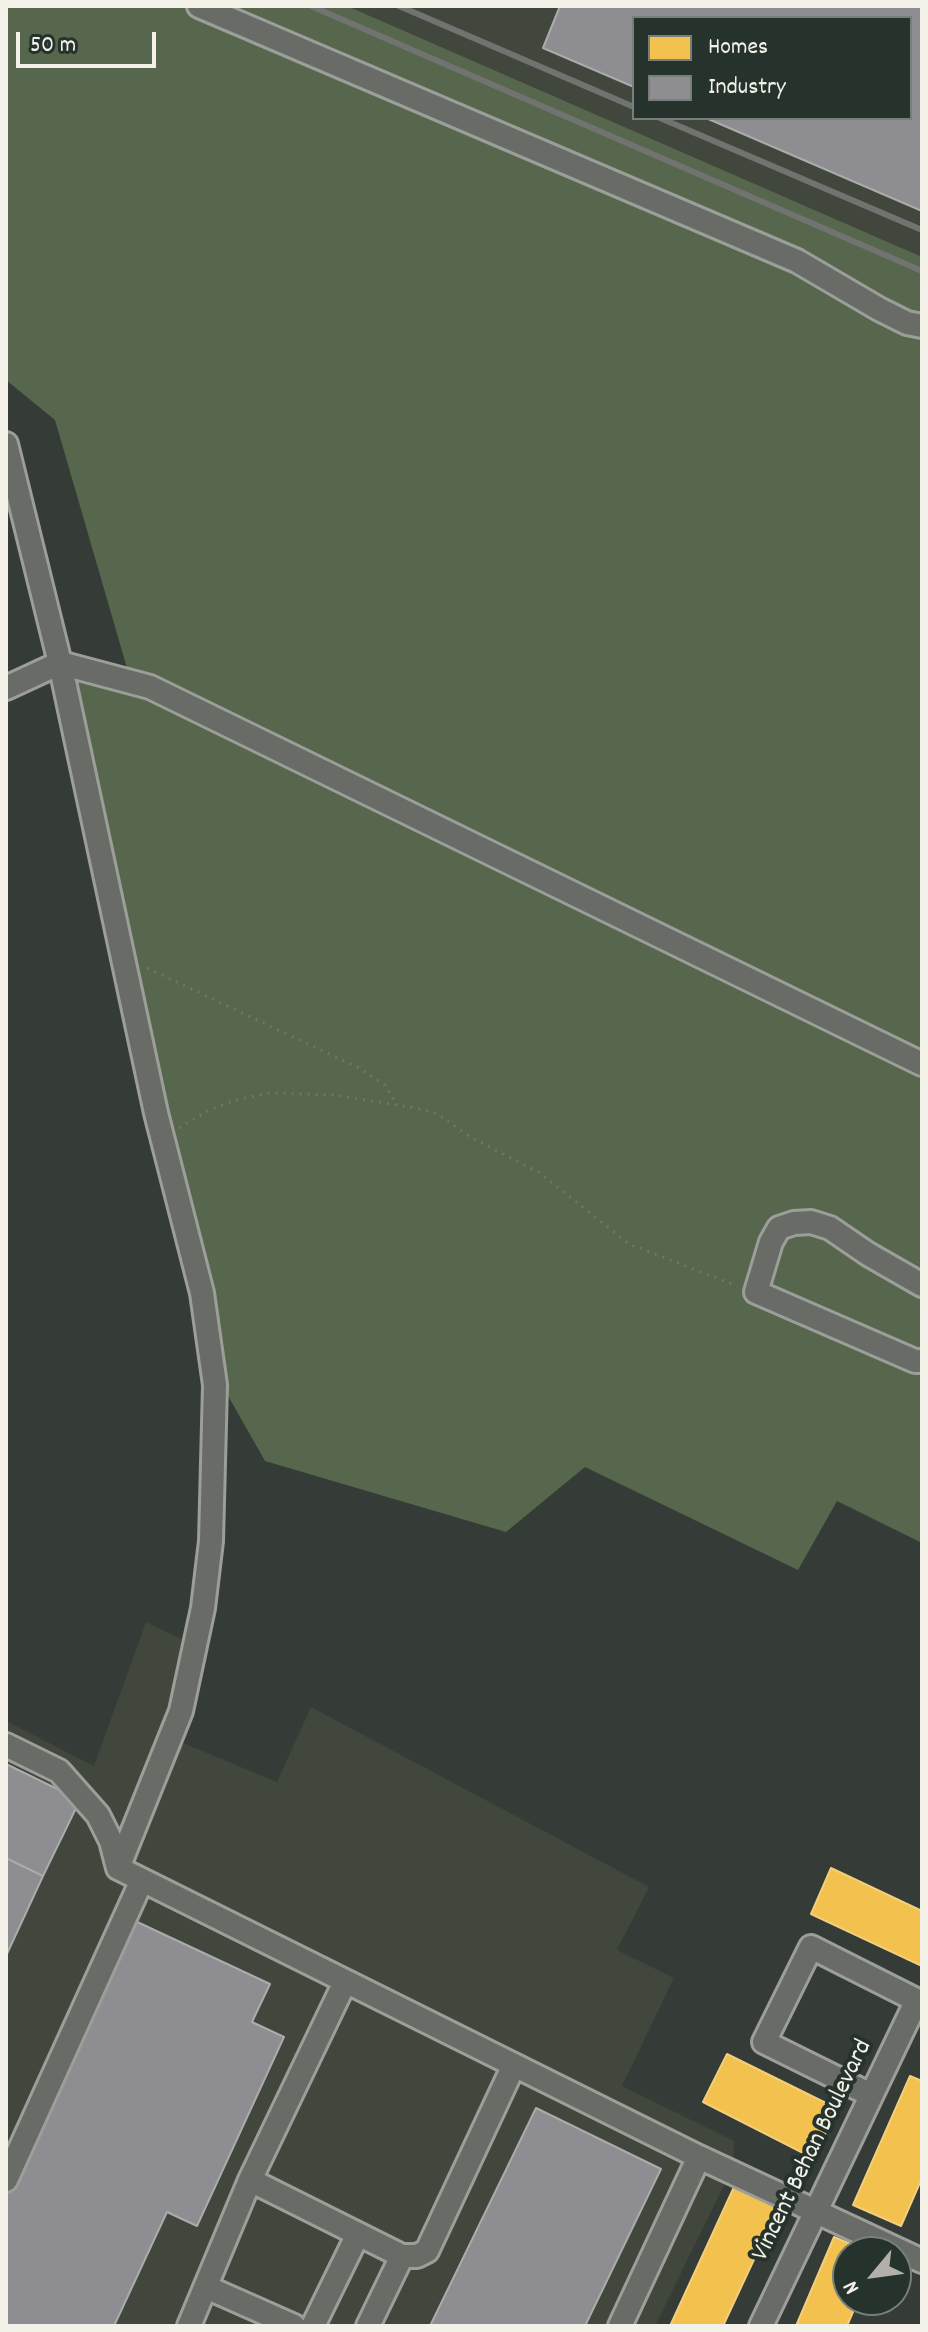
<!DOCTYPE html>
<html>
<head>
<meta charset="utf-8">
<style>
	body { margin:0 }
	#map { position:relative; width:928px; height:2332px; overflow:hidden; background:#353b36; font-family:Dekko,sans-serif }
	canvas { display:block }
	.frame { position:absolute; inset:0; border:8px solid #f4f1e8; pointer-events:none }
	.legend { position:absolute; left:632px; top:16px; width:280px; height:104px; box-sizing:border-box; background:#26332d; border:2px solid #787f78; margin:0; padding:10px 14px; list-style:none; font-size:24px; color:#f4f1e8 }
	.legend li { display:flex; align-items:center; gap:16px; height:40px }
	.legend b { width:40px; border:2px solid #787f78 }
	.north { position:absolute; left:832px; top:2236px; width:80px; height:80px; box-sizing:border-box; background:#26332d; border:2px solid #787f78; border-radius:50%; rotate:241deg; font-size:22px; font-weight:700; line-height:32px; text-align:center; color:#f4f1e8 }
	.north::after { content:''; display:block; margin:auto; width:28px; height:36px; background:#b1b1aa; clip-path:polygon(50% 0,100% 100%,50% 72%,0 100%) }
	.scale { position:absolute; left:16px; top:32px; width:140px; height:36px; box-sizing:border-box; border:4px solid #f4f1e8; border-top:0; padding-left:10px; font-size:24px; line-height:28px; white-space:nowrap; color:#f4f1e8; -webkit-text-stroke:6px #26332d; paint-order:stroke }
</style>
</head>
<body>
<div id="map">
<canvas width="928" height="2332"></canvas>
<div class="frame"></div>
<ul class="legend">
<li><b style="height:22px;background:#f2c14e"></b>Homes</li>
<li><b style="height:22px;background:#8d8d92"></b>Industry</li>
</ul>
<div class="north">N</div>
<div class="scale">50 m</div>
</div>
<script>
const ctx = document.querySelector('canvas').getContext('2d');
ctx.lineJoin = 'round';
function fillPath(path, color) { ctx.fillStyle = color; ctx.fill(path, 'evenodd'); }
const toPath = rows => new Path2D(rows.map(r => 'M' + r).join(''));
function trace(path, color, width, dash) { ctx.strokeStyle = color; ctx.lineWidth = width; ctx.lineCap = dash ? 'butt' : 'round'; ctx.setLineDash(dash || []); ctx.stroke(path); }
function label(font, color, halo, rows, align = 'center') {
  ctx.font = font + ' Dekko,sans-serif'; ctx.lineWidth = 8; ctx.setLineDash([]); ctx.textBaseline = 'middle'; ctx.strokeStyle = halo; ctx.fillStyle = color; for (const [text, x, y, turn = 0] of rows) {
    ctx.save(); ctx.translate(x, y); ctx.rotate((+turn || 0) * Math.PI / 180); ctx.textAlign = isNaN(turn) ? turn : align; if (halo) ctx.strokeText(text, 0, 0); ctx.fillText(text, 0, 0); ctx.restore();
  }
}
fillPath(toPath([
	[238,6,922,6,922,298],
	[634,18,910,18,910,118,634,118],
	[146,1622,208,1652,183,1743,277,1782,311,1707,649,1887,617,1950,674,1978,622,2086,734,2141,733,2167,655,2326,6,2326,6,1721,94,1766]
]), '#41473c');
fillPath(toPath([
	[6,6,347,6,922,257,922,1543,837,1501,798,1570,585,1467,506,1532,265,1461,210,1364,58,653,129,675,55,420,6,380]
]), '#56674d');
const homes = toPath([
	[831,1868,922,1911,922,1966,811,1914,831,1868],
	[727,2054,838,2109,813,2158,703,2102,727,2054],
	[910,2076,922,2081,922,2178,901,2226,853,2205,910,2076],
	[734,2187,778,2208,723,2326,670,2326,734,2187],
	[834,2237,870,2252,848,2252,848,2300,858,2300,847,2326,796,2326,834,2237]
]);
fillPath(homes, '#f2c14e');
trace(homes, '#f3cf7c', 2);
const industry = toPath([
	[560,6,922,6,922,211,706,118,910,118,910,18,634,18,634,87,543,48,560,6],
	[6,1764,80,1800,43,1876,6,1858,6,1764],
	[6,1858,43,1876,6,1956,6,1858],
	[133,1920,270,1984,252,2022,284,2037,197,2226,167,2212,114,2326,6,2326,6,2196,133,1920],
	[536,2108,661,2169,585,2326,430,2326,536,2108]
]);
fillPath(industry, '#8d8d92');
trace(industry, '#acabac', 2);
const minor = toPath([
	[199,6,797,261,879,309,907,323,922,326],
	[6,444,60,663,156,1113,202,1293,215,1385,211,1541,203,1608,181,1711,118,1868],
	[6,688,60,663,150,687,922,1064],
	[922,1285,868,1254,830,1228,811,1222,794,1223,779,1228,771,1242,756,1292,915,1361,922,1361],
	[6,1745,59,1771,98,1815,111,1841,118,1868,699,2157,620,2326],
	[871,2095,764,2042,811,1947,922,2003],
	[699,2157,922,2261],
	[6,2180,142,1880],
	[250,2180,402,2256,368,2326],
	[402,2256,417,2256,427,2251,514,2065],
	[206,2287,294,2326],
	[189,2326,250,2180,345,1982],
	[313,2326,358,2234],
	[761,2326,917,2000]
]);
trace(minor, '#9c9e9a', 28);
trace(toPath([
	[147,968,359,1068,385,1085,397,1105],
	[179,1128,209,1110,236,1100,270,1093,336,1095,421,1109,438,1114,470,1137,540,1173,629,1244,737,1286]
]), '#707370', 3, [2, 6]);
trace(minor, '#686b66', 22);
trace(toPath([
	[311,6,922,271],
	[399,6,634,107],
	[660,118,922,230]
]), '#707370', 6);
label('26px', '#f4f1e8', '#26332d', [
	["Vincent Behan Boulevard",814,2151,-64]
]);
</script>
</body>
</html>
